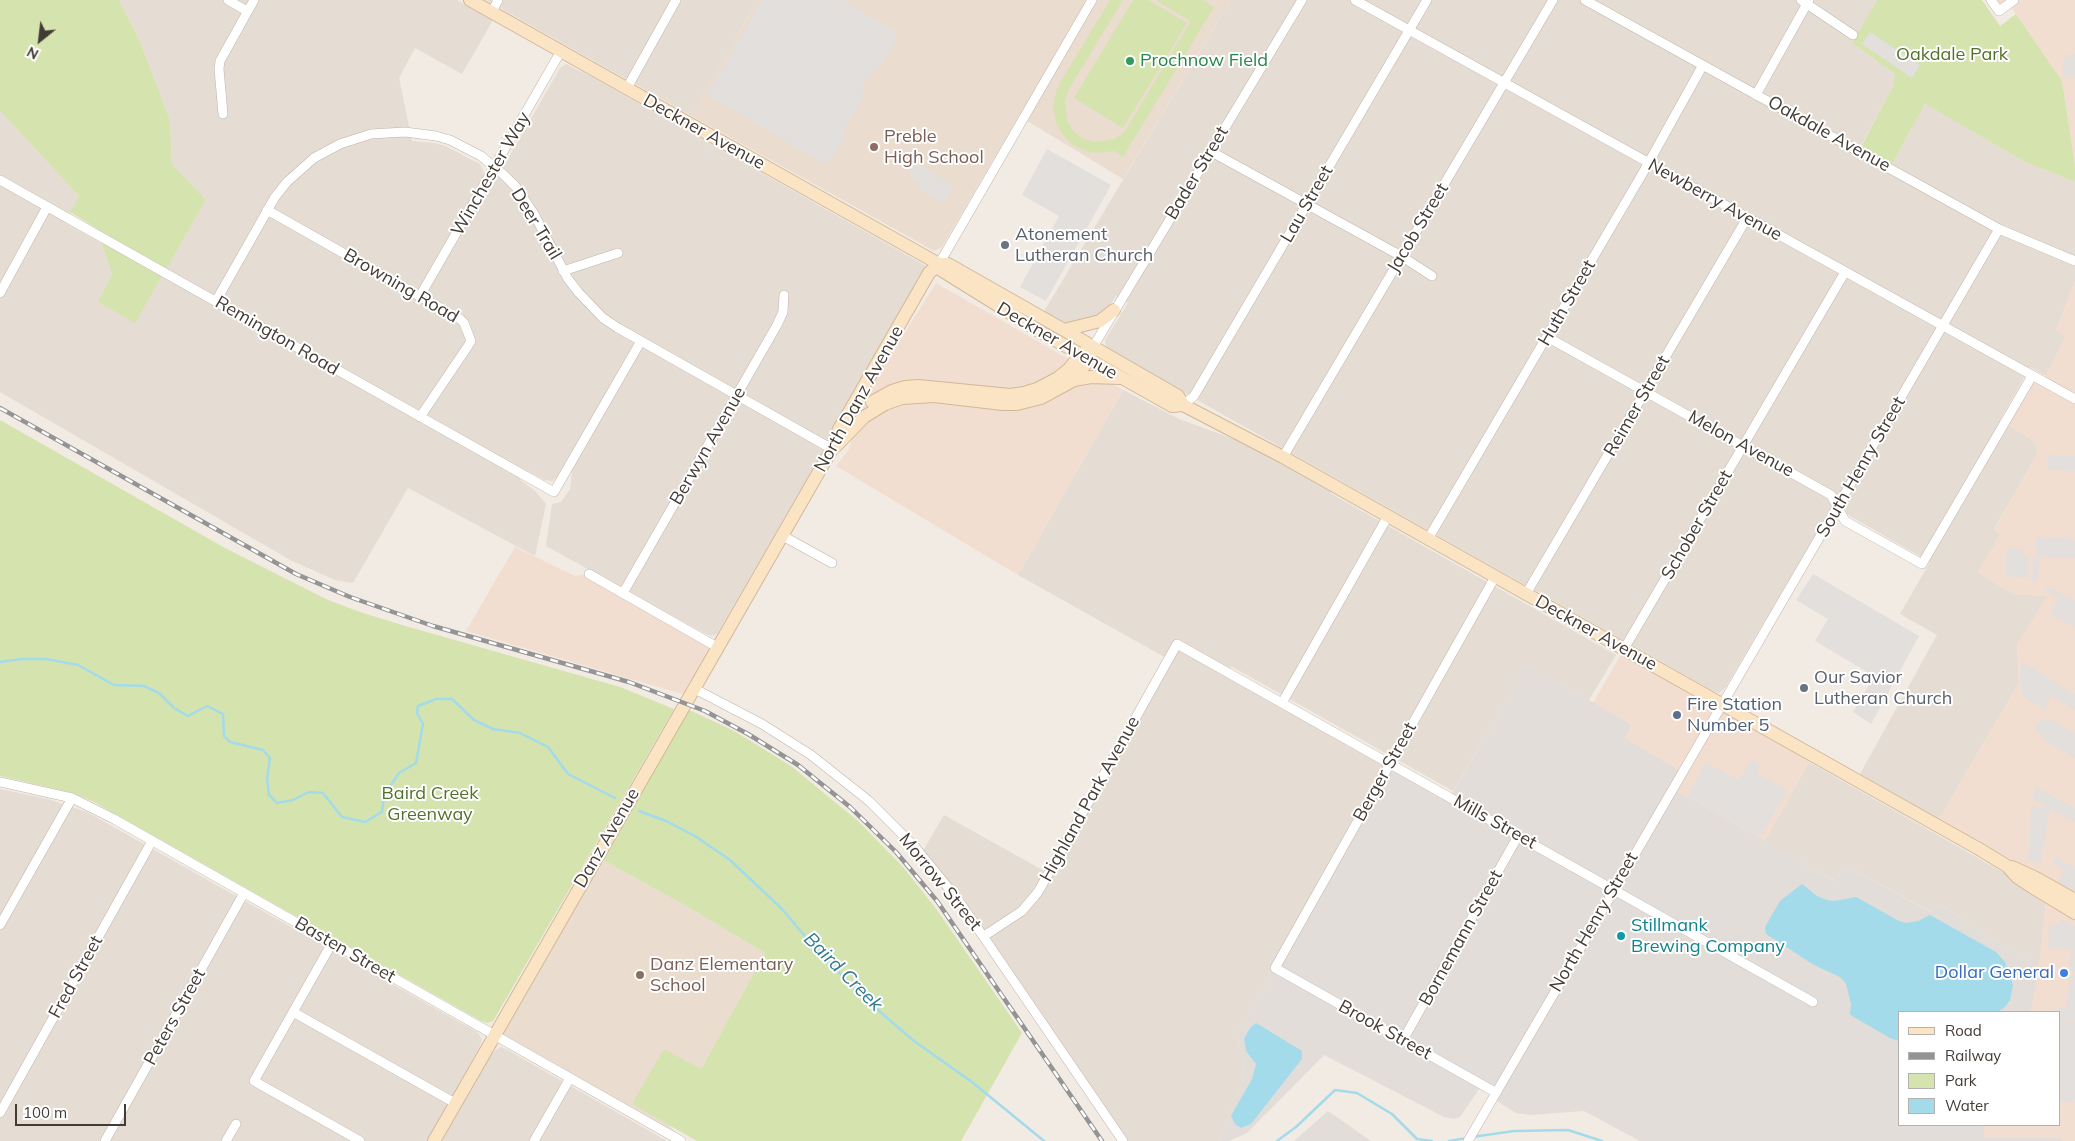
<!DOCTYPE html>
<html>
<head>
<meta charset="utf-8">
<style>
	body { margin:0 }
	#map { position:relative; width:2075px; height:1141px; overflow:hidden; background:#f1ebe4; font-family:Mulish,sans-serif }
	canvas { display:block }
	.legend { position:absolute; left:1898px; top:1011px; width:162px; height:115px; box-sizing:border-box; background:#fff; border:1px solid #b4b1ae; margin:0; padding:6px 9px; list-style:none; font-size:15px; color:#433b35 }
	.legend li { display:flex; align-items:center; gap:10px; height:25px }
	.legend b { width:25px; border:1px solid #b4b1ae }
	.north { position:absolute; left:15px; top:15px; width:50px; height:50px; -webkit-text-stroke:4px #fff; paint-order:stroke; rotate:209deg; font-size:14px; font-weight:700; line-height:20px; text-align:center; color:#433b35 }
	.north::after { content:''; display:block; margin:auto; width:18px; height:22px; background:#433b35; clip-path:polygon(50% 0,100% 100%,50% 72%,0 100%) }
	.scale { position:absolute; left:15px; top:1104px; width:111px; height:22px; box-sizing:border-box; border:2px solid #433b35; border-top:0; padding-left:6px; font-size:15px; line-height:18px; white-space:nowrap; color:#433b35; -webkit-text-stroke:4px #fff; paint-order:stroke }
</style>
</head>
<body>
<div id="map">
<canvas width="2075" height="1141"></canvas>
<ul class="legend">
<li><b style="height:6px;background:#fbe4c4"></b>Road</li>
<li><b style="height:6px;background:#949494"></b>Railway</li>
<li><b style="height:14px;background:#d5e3af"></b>Park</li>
<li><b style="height:14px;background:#a3dbeb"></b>Water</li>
</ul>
<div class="north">N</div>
<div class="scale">100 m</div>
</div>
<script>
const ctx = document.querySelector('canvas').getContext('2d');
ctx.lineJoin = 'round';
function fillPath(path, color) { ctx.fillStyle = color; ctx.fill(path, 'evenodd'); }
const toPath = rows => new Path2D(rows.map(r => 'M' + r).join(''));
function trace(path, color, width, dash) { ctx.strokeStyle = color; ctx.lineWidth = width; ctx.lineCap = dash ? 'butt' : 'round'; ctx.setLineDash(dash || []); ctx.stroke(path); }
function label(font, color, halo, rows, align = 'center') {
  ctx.font = font + ' Mulish,sans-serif'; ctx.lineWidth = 4; ctx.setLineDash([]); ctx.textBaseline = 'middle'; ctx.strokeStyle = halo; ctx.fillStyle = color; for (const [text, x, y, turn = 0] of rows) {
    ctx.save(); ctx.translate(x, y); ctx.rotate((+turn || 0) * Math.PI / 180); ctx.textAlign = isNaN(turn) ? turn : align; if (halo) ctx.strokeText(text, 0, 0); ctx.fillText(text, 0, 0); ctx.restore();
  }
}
fillPath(toPath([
	[119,0,457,0,493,20,462,74,415,48,399,78,412,141,434,143,445,146,480,164,485,175,476,191,486,197,560,68,566,64,592,77,926,266,926,273,717,634,711,636,704,633,546,546,552,504,561,502,570,489,572,473,563,467,556,478,552,481,544,480,526,470,520,480,535,491,546,504,535,556,408,488,353,583,335,580,292,561,0,392,0,111,79,196,65,223,101,243,112,274,135,322,206,200,172,164,170,120,140,41],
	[486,0,757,0,692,116],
	[1231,0,1877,0,1852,43,1895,74,1893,86,1856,155,1887,173,1925,104,2025,162,2075,182,2075,282,2056,330,2066,336,2046,376,2030,367,2000,420,2034,441,2038,453,1994,529,2001,534,1978,572,2013,594,2048,596,2017,645,2019,683,1939,819,1860,774,1937,635,1900,614,1930,562,1845,513,1846,505,1856,486,1848,480,1725,688,1719,693,1715,692,1114,353,1106,347,1105,340,1128,303,1116,296,1104,314,1065,325,1043,313],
	[1123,390,1179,419,1283,457,1333,485,1330,493,1616,655,1589,700,1527,665,1453,791,1231,666,1228,672,1390,763,1237,1034,1246,1074,1219,1141,1123,1141,921,854,944,815,1048,873,1168,659,1018,575],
	[1809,762,2006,874,2046,902,2039,968,1940,904,1932,912,1845,865,1836,881,1764,842],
	[0,789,48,799,87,812,477,1032,482,1039,479,1048,427,1141,0,1141],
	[500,1047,504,1048,667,1141,442,1141,492,1053]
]), '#e5dcd3');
fillPath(toPath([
	[1991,0,2075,0,2075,165,2062,81,2009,4,1999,11],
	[2075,282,2075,1141,2062,1141,2061,1138,1984,1138,1984,1125,2059,1125,2059,1012,2031,1012,2039,968,2046,902,2055,884,1939,819,2019,683,2017,645,2047,596,2013,594,1978,572,2000,534,1994,530,2038,453,2034,441,2004,423,2032,376,2043,381,2066,336,2056,330],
	[936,283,1123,390,1018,575,836,466,849,449,865,396],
	[515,547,575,576,589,574,717,647,689,696,466,631],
	[1624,649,1813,755,1764,842,1672,789,1682,772,1625,738,1632,725,1593,703]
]), '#f2ded0');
fillPath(toPath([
	[1527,664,1632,725,1625,738,1682,772,1673,789,1835,881,1845,865,1931,912,1940,904,2039,968,2031,1012,1899,1012,1899,1125,1984,1125,1984,1138,2062,1138,2062,1141,1640,1141,1584,1111,1531,1115,1516,1113,1492,1098,1495,1092,1482,1085,1460,1117,1454,1119,1444,1117,1324,1055,1247,1133,1229,1141,1219,1141,1246,1074,1237,1034,1390,763,1450,797],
	[1328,1111,1371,1141,1294,1141]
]), '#e3ddd9');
fillPath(toPath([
	[757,0,1231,0,1123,179,1019,116,942,247,934,251,692,116],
	[602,847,603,860,688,907,765,953,701,1069,632,1103,669,1125,682,1141,494,1034]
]), '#eaddcf');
fillPath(toPath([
	[0,0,119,0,140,41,170,120,172,164,206,200,135,323,98,302,112,274,96,228,70,212,79,196,0,111],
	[1110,0,1123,0,1069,89,1065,101,1067,120,1073,131,1084,139,1096,142,1115,139,1125,131,1189,24,1190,21,1156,0,1203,0,1214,7,1123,157,1114,151,1097,153,1088,152,1073,145,1066,139,1057,125,1053,108,1056,91,1060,83],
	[1133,0,1148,0,1187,23,1123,128,1074,98],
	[1877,0,1982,0,2000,26,2016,14,2062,81,2075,165,2075,182,2025,162,1925,104,1892,164,1861,147,1893,86,1895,74,1852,43],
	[0,420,225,548,328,600,360,612,402,625,620,687,674,709,493,1021,487,1023,481,1021,94,802,73,793,0,776],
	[687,709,734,731,791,766,858,821,903,867,937,910,1022,1033,961,1141,697,1141,632,1104,664,1049,701,1069,765,953,688,907,603,860]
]), '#d5e3af');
fillPath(toPath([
	[762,0,842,0,896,31,895,42,882,63,865,81,860,104,843,130,846,135,827,165,707,95],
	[1870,32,1920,65,1912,78,1862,44],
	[2075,54,2075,76,2065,78,2062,63,2067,55],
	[1047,149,1111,185,1046,301,1020,287,1059,216,1022,195],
	[911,160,954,186,943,203,917,189,920,184,912,180,908,165],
	[2048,455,2075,456,2075,471,2047,470],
	[2036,537,2070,538,2070,541,2075,541,2075,558,2039,557,2038,581,2032,581,2033,557,2039,556,2036,554],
	[2007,548,2023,549,2022,555,2029,555,2028,578,2005,576],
	[1813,574,1919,636,1871,724,1853,712,1874,676,1815,641,1828,619,1796,600],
	[2049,587,2075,601,2075,627,2050,614,2058,598,2043,589],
	[2023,662,2075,695,2075,710,2051,696,2044,709,2023,697,2019,674],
	[2049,719,2075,733,2075,758,2047,742,2035,729,2041,720],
	[1752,759,1757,762,1760,766,1757,773,1787,790,1760,837,1687,797,1706,762,1739,780],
	[2036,787,2075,808,2075,822,2050,809,2041,862,2028,860,2031,806,2048,808,2032,798],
	[2056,857,2075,868,2075,892,2058,882,2064,869,2053,863],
	[2062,919,2075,927,2075,1022,2061,1022,2075,1023,2075,1101,2059,1102,2058,1007,2066,1008,2070,976,2074,976,2075,972,2070,971,2071,949,2048,947,2049,925,2058,925]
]), '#e2dfdd');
fillPath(toPath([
	[1802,884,1817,896,1827,900,1834,901,1856,897,1899,921,1906,923,1918,921,1930,915,1996,952,2005,962,2013,985,2010,1000,2004,1008,1997,1012,1899,1012,1899,1041,1890,1038,1852,1016,1850,1014,1851,1004,1846,984,1840,977,1814,965,1766,934,1765,927,1780,901],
	[1256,1023,1302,1051,1302,1059,1251,1124,1241,1128,1235,1124,1231,1116,1252,1079,1256,1064,1246,1051,1244,1039,1250,1028]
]), '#a3dbeb');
trace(toPath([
	[0,662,22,659,46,659,78,665,114,685,144,686,159,693,174,708,188,716,207,706,223,714,224,736,230,742,263,750,270,758,267,778,269,795,277,803,293,800,309,792,323,793,342,817,365,822,382,812,384,795,399,773,416,763,423,724,417,713,418,706,436,699,452,699,474,720,493,729,520,733,548,747,568,774,615,798],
	[639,811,666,821,695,836,730,860,781,908,817,950,864,998,914,1041,972,1082,1044,1141],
	[1472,1137,1514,1131,1568,1130,1602,1141],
	[1277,1141,1296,1127,1335,1090,1357,1093,1392,1114,1417,1139,1432,1141],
	[1449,1141,1467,1138]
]), '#a3dbeb', 2.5);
const street = toPath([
	[228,0,247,11],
	[1355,0,2075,399],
	[1585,0,1999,229,2075,261],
	[1801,0,1853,35],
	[1991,0,1999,11,2014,0],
	[492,12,498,0],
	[627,88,676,0],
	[1756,95,1809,0],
	[223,114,219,69,220,61,254,0],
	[1210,151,1401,256,1432,276],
	[0,180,554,492,641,341],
	[267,210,460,319,464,323,471,341,468,346,420,417],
	[939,264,1092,0],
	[563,271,618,253],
	[0,293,47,207],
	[420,296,561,51],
	[216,301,275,197,287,182,314,158,340,144,371,134,405,132,436,136,450,140,481,156,504,175,516,187,534,214,568,279,579,293,603,318,618,328,832,449],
	[1547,337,1831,495,1845,521,1922,564,2032,376],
	[1093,347,1302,0],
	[1183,405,1194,396,1427,0],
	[1283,457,1553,0],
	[781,535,832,563],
	[1428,539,1644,171,1703,65],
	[589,574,717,647],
	[1495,577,1275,968,1495,1092],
	[623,593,777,325,783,312,784,295],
	[1526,594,1747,218],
	[1624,649,1845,272],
	[693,688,762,724,811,755,869,801,915,847,959,901,1123,1141],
	[1282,703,1388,516],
	[0,782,72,798,114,819,681,1141],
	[0,925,72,798],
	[984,936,1022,911,1038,892,1177,644,1813,1002],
	[332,943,254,1081,360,1141],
	[293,1012,455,1103],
	[1403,1040,1518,836],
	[0,1113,152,841],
	[105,1141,244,893],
	[226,1141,236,1124],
	[534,1141,570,1078],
	[1468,1141,1999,229]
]);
const secondary = toPath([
	[470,0,939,264,948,264,1064,330,1178,396,1183,405],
	[939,264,941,270,1039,331,1172,406,1183,405,1283,457,1979,849,2007,866,2017,877,2032,887,2075,913],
	[1064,330,1100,321,1114,310],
	[1074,380,1091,377,1119,378],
	[872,402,892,391,905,387,918,386,1010,395,1024,393,1037,389,1058,378,1069,369,1080,355,1088,350],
	[836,446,864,417,885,404,902,398,934,396,1003,404,1017,404,1041,398,1074,380,1089,359,1091,351],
	[2012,867,2036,878,2075,900],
	[434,1141,832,449,839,429,848,414,929,273,939,264]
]);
trace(street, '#bfb4ab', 10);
trace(secondary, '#d2b899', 14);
trace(street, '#fff', 9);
trace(secondary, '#fbe4c4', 12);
const rail = toPath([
	[0,408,296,574,350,597,433,626,629,682,705,711,748,734,798,765,850,807,896,852,937,901,1102,1141]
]);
trace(rail, '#949494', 4.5);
trace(rail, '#fff', 2.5, [8]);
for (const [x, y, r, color] of [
	[1130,61,5,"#2e9e5b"],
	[874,147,5,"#8d6e63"],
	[1005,245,5,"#6b7280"],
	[1804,688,5,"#6b7280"],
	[1677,715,5,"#5c6f8a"],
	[1621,936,5,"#0f9aa8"],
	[2064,973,5,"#3f7fe0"],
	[640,975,5,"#8d6e63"]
]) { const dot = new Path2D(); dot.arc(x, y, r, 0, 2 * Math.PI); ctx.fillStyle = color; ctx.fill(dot); trace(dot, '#fff', 2); }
label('18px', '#52712c', '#fff', [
	["Oakdale Park",1952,55],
	["Baird Creek",430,794],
	["Greenway",430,815]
]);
label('18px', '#27864d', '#fff', [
	["Prochnow Field",1140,61]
], 'left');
label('18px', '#433b35', '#fff', [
	["Deckner Avenue",704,132,29],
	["Oakdale Avenue",1829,134,29],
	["Bader Street",1197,173,-59],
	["Winchester Way",491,174,-60],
	["Newberry Avenue",1715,200,29],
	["Lau Street",1307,204,-60],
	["Deer Trail",536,224,59],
	["Jacob Street",1418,228,-59],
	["Browning Road",401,286,30],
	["Huth Street",1567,303,-60],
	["Remington Road",277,336,30],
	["Deckner Avenue",1057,341,30],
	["North Danz Avenue",859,399,-61],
	["Reimer Street",1637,406,-60],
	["Melon Avenue",1741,444,29],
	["Berwyn Avenue",708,446,-60],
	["South Henry Street",1861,467,-60],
	["Schober Street",1697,525,-60],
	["Deckner Avenue",1596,633,29],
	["Berger Street",1385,772,-61],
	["Highland Park Avenue",1090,799,-61],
	["Mills Street",1495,822,29],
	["Danz Avenue",607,838,-60],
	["Morrow Street",940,882,51],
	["North Henry Street",1594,922,-60],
	["Bornemann Street",1461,938,-61],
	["Basten Street",345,950,30],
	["Fred Street",76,977,-61],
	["Peters Street",175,1017,-61],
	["Brook Street",1385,1030,29]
]);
label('18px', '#785e54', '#fff', [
	["Preble",884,137],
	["High School",884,158],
	["Danz Elementary",650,965],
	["School",650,986]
], 'left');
label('18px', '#5b616d', '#fff', [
	["Atonement",1015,235],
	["Lutheran Church",1015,256],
	["Our Savior",1814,678],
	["Lutheran Church",1814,699]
], 'left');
label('18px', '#4e5e75', '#fff', [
	["Fire Station",1687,705],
	["Number 5",1687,726]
], 'left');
label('18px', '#0d838f', '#fff', [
	["Stillmank",1631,926],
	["Brewing Company",1631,947]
], 'left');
label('18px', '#366cbe', '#fff', [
	["Dollar General",2054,973]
], 'right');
label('italic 19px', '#307a91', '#fff', [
	["Baird Creek",843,972,45]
]);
</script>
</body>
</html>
